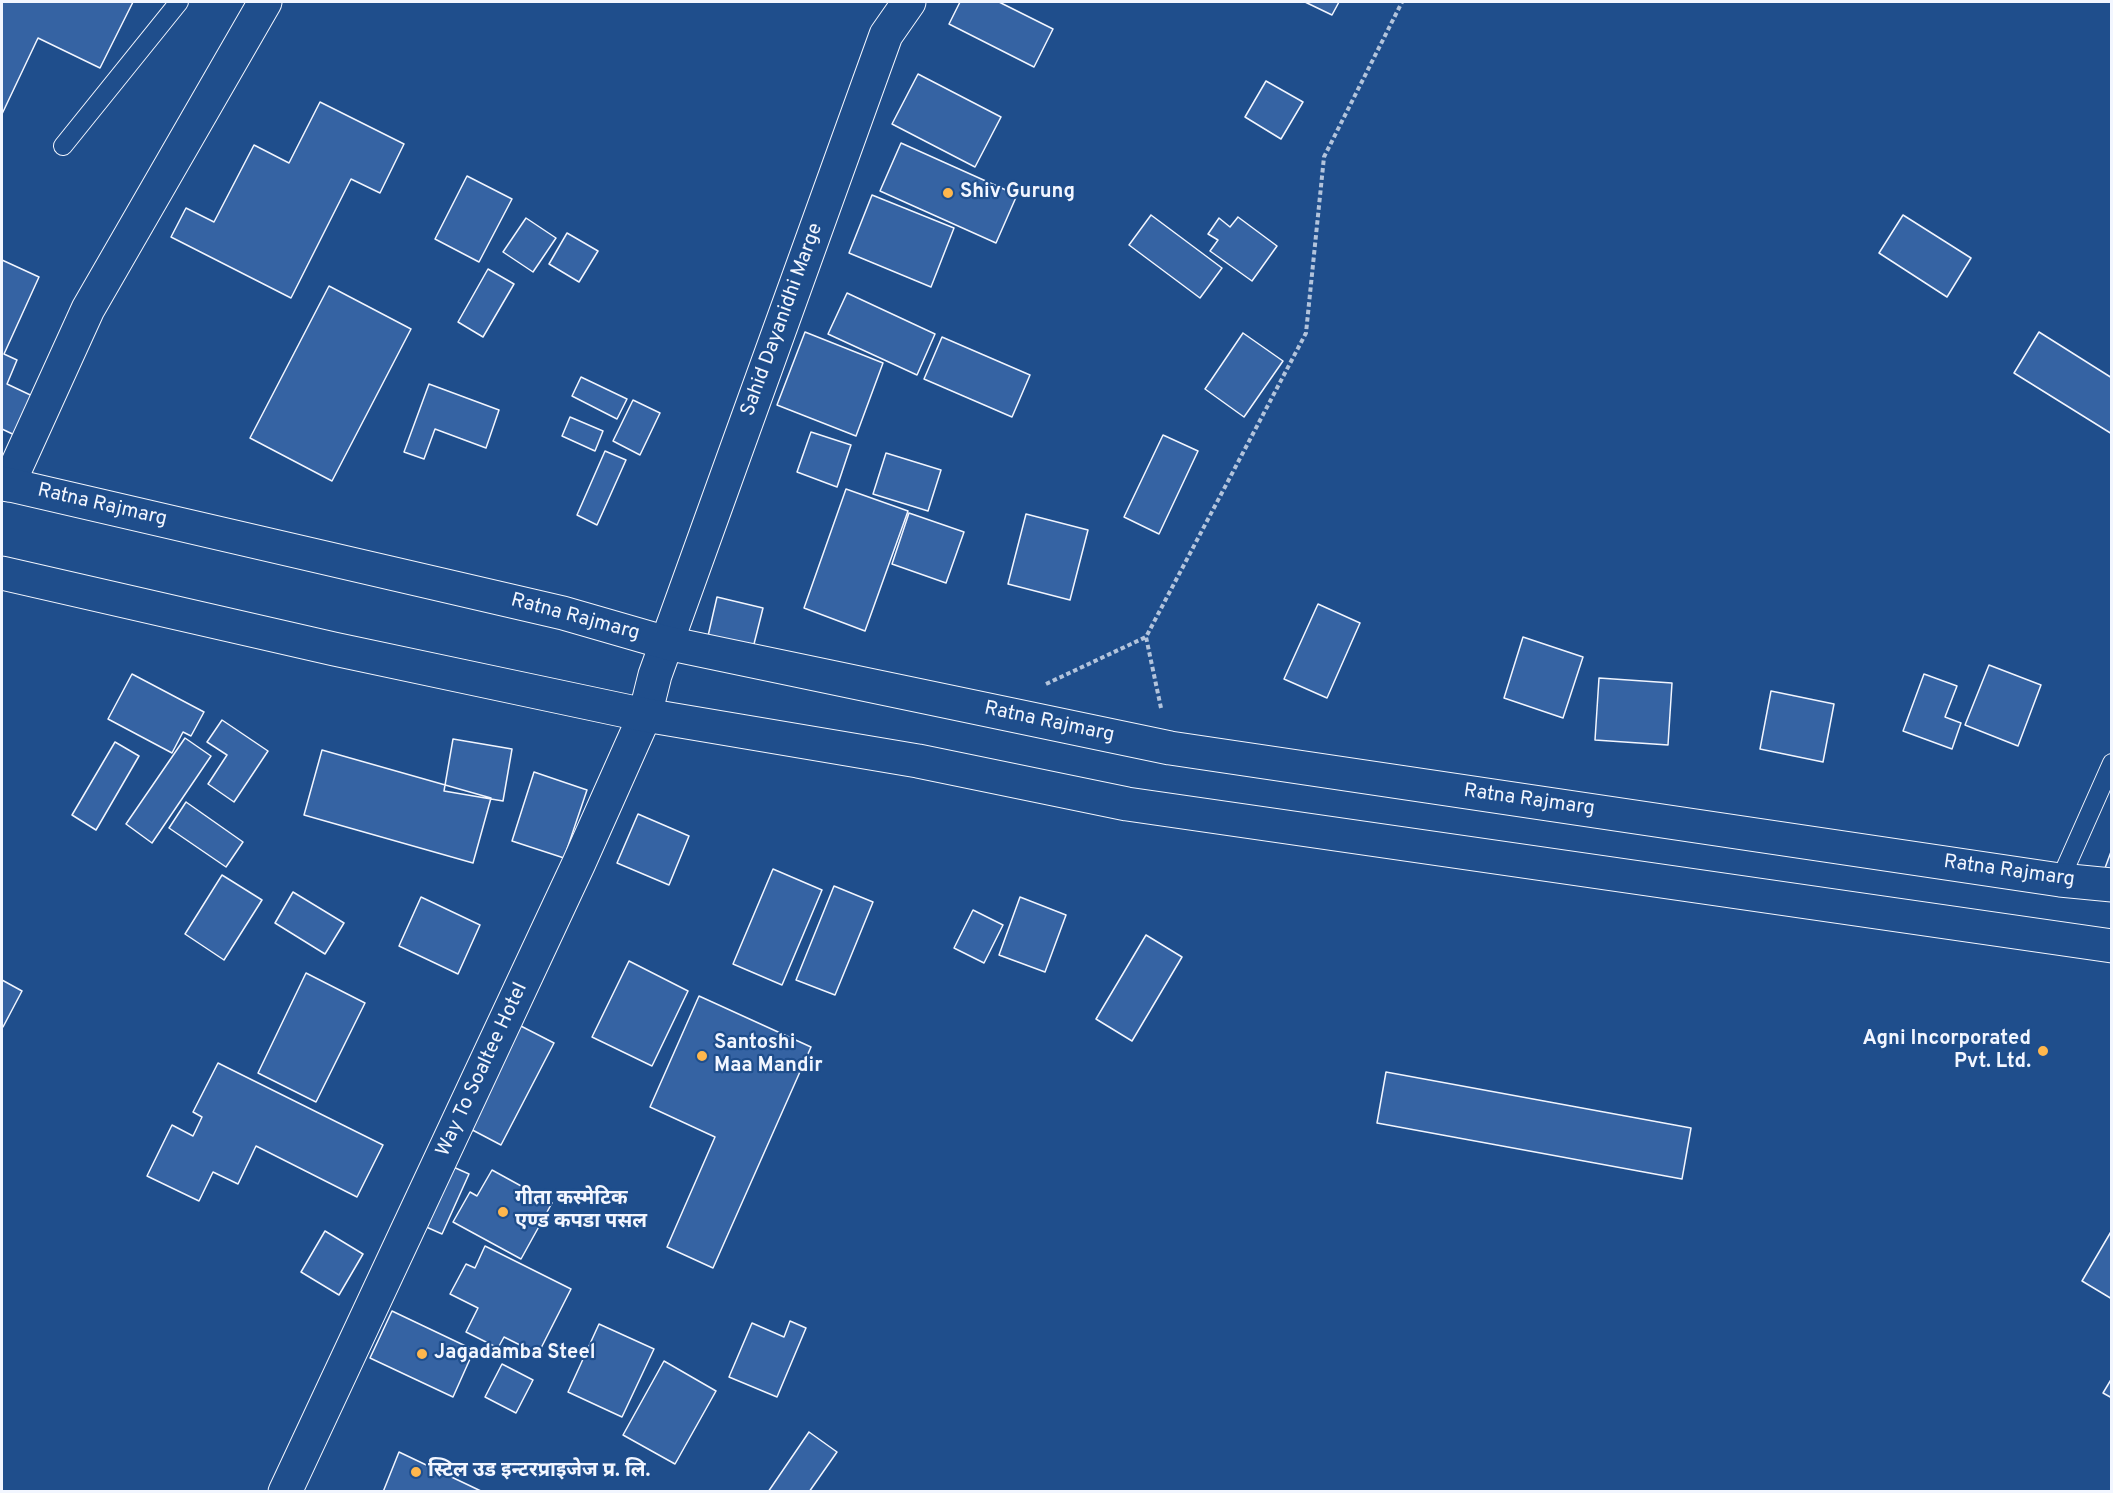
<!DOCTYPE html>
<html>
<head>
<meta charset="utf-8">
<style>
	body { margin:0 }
	#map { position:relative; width:2113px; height:1493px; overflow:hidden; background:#1f4e8c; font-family:Overpass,sans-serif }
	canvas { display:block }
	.frame { position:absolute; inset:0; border:3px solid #f2f6ff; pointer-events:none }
</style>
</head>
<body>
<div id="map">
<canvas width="2113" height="1493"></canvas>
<div class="frame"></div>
</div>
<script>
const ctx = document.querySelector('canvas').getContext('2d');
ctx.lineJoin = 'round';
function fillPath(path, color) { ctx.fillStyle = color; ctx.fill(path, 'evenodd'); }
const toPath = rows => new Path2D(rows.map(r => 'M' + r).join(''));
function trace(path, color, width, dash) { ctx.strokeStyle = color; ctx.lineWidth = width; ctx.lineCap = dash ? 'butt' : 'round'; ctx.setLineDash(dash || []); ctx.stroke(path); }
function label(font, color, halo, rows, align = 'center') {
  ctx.font = font + ' Overpass,"Noto Sans Devanagari",sans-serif'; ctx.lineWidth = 4.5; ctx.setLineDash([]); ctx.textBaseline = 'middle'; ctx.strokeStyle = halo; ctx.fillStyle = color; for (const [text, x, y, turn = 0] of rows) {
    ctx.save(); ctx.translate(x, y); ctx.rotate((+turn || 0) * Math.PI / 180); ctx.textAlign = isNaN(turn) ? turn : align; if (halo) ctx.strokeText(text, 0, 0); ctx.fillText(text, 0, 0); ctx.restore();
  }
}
const building = toPath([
	[2,2,133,2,100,68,38,38,2,114,2,2],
	[960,2,999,2,1053,29,1034,67,949,24,960,2],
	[1305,2,1339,2,1332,15,1305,2],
	[918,74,1001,117,975,167,892,124,918,74],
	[1266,81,1303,102,1281,139,1245,117,1266,81],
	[320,102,404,144,380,193,351,179,291,298,171,237,186,208,214,222,254,145,289,163,320,102],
	[901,143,1017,195,996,243,880,191,901,143],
	[467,176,512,199,479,262,435,239,467,176],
	[872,195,954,228,931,287,849,253,872,195],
	[1151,215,1222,268,1200,298,1129,245,1151,215],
	[1903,215,1971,258,1947,297,1879,253,1903,215],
	[1238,217,1277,246,1252,281,1210,251,1218,240,1208,234,1219,218,1230,227,1238,217],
	[526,218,556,238,533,272,503,252,526,218],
	[567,233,598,251,579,282,549,264,567,233],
	[2,260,39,277,4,354,17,360,7,384,41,400,23,439,2,429,2,260],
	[488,269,514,284,483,337,458,322,488,269],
	[329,286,411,329,332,481,250,438,329,286],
	[847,293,935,334,917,375,828,334,847,293],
	[805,332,883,363,856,436,777,405,805,332],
	[2039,332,2112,378,2112,434,2014,373,2039,332],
	[1243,333,1283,361,1244,417,1205,389,1243,333],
	[942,337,1030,375,1012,417,924,379,942,337],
	[581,377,627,399,617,419,572,396,581,377],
	[429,384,499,410,486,448,435,429,424,459,404,452,429,384],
	[633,400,660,413,640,455,613,441,633,400],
	[570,417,603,431,595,451,562,436,570,417],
	[811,432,851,445,837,487,797,472,811,432],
	[1163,435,1198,451,1159,534,1124,517,1163,435],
	[605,451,626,460,597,525,577,515,605,451],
	[886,453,941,470,928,511,873,494,886,453],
	[846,489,908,511,865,631,804,608,846,489],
	[909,513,964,532,946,583,892,564,909,513],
	[1026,514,1088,530,1070,600,1008,584,1026,514],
	[717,597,763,608,750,660,705,649,717,597],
	[1318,604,1360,623,1327,698,1284,679,1318,604],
	[1523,637,1583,657,1563,718,1504,698,1523,637],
	[1989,665,2041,685,2018,746,1965,725,1989,665],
	[132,674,204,712,191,736,183,732,172,753,108,719,132,674],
	[1924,674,1957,686,1945,717,1961,723,1952,749,1903,731,1924,674],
	[1599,678,1672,683,1668,745,1595,740,1599,678],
	[1771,691,1834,704,1823,762,1760,749,1771,691],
	[222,720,268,751,234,802,208,784,227,755,207,742,222,720],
	[185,738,211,756,152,843,126,824,185,738],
	[453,739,512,749,503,801,444,791,453,739],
	[115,742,139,756,96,830,72,815,115,742],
	[322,750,491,798,473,863,304,815,322,750],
	[534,772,587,790,564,858,512,841,534,772],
	[186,802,243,842,226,867,169,828,186,802],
	[638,814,689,836,669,885,617,863,638,814],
	[2112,849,2112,870,2105,868,2112,849],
	[773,869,822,890,782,985,733,964,773,869],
	[222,875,262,900,224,960,185,934,222,875],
	[834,886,873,902,835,995,796,980,834,886],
	[293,892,344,923,325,954,275,923,293,892],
	[421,897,480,925,458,974,399,946,421,897],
	[1020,897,1066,915,1045,972,999,955,1020,897],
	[973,910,1003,925,984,963,954,948,973,910],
	[1146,935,1182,957,1132,1041,1096,1019,1146,935],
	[629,961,688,991,652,1066,592,1037,629,961],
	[306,973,365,1003,316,1102,258,1073,306,973],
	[2,980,22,991,3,1027,2,1026,2,980],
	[699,996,811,1047,713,1268,667,1247,715,1137,650,1107,699,996],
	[513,1022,554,1043,501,1145,461,1124,513,1022],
	[218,1063,383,1145,357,1197,256,1146,238,1184,213,1172,199,1201,147,1176,172,1125,193,1136,202,1117,193,1112,218,1063],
	[1386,1072,1691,1128,1682,1179,1377,1123,1386,1072],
	[442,1162,469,1174,442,1234,415,1222,442,1162],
	[492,1170,552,1203,521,1259,453,1222,470,1192,477,1196,492,1170],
	[2112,1230,2112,1299,2082,1281,2112,1230],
	[325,1231,363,1254,339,1295,301,1272,325,1231],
	[485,1246,571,1289,538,1354,504,1337,498,1348,466,1332,478,1308,450,1294,466,1264,475,1268,485,1246],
	[392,1311,474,1350,453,1397,370,1358,392,1311],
	[790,1321,806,1328,777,1397,729,1377,752,1323,784,1337,790,1321],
	[599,1324,654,1349,622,1417,568,1392,599,1324],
	[664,1361,716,1391,675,1464,623,1435,664,1361],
	[502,1364,533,1380,516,1413,485,1397,502,1364],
	[2112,1378,2112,1398,2103,1393,2112,1378],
	[809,1432,837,1452,809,1492,768,1492,809,1432],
	[399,1452,483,1492,383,1492,399,1452]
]);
fillPath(building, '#3563a3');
trace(building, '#f2f6ff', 1.5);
const lane = toPath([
	[63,146,179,2],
	[2060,880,2112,763]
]);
const street = toPath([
	[8,485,88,309,265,2]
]);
const secondary = toPath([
	[285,1492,579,863,645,715,655,675,886,35,909,2]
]);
const highway = toPath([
	[2,483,563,613,667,643,1170,748,2060,880,2112,885],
	[2,573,334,649,645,715,918,761,1127,804,2112,946]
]);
trace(lane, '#f2f6ff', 20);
trace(street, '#f2f6ff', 35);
trace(secondary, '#f2f6ff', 35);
trace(highway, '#f2f6ff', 35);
trace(toPath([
	[1046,684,1146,637],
	[1161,708,1146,637,1306,333,1324,157,1402,2]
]), '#b3c4dc', 4, [4.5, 3]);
trace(lane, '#1f4e8c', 18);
trace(street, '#1f4e8c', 33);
trace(secondary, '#1f4e8c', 33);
trace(highway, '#1f4e8c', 33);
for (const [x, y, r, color] of [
	[948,193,6,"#ffb74d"],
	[2043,1051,6,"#ffb74d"],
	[702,1056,6,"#ffb74d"],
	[503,1212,6,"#ffb74d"],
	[422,1354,6,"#ffb74d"],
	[416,1472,6,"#ffb74d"]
]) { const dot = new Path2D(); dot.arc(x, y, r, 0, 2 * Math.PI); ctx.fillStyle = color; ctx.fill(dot); trace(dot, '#1f4e8c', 2); }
label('bold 20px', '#f2f6ff', '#1f4e8c', [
	["Shiv Gurung",960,193],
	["Agni Incorporated",2031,1040,"right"],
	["Pvt. Ltd.",2031,1063,"right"],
	["Santoshi",714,1044],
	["Maa Mandir",714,1067],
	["गीता कस्मेटिक",515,1200],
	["एण्ड कपडा पसल",515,1223],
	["Jagadamba Steel",434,1354],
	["स्टिल उड इन्टरप्राइजेज प्र. लि.",428,1472]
], 'left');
label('20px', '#f2f6ff', '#1f4e8c', [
	["Sahid Dayanidhi Marge",783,320,-70],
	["Ratna Rajmarg",102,506,13],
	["Ratna Rajmarg",575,618,15],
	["Ratna Rajmarg",1049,723,12],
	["Ratna Rajmarg",1529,801,8],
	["Ratna Rajmarg",2009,872,8],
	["Way To Soaltee Hotel",483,1070,-65]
]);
</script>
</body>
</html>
